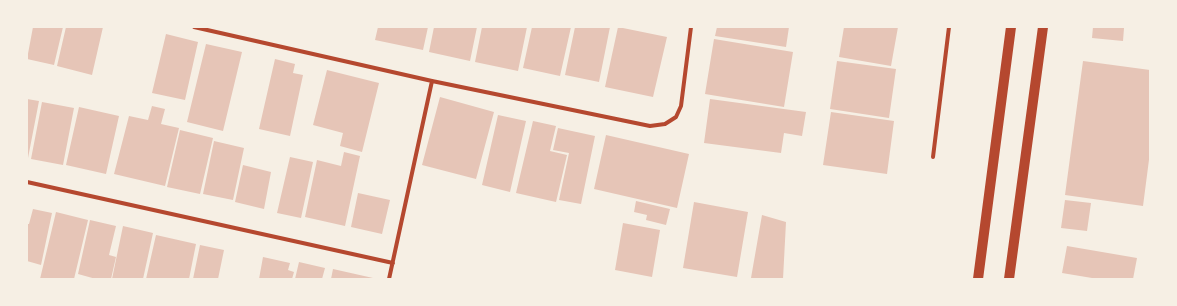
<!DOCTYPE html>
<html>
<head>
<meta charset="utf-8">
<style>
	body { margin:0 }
	#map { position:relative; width:1177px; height:306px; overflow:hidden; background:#f6efe4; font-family:"Exo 2",sans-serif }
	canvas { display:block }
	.frame { position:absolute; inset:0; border:28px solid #f6efe4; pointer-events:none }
</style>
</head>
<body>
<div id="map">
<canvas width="1177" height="306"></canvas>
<div class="frame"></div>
</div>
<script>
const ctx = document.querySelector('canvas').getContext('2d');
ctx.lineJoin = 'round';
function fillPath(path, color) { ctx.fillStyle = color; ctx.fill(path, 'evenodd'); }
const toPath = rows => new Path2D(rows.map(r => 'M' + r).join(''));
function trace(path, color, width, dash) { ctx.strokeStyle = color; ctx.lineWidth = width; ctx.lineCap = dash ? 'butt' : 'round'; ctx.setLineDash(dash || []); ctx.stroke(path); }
fillPath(toPath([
	[33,27,63,27,54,65,27,59],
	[66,27,103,27,92,75,57,66],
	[378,27,428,27,423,50,375,40],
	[434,27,477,27,470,61,429,52],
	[482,27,527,27,518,71,475,62],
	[532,27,571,27,560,76,523,68],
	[575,27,610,27,599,82,565,75],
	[618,27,667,37,653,97,605,87],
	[717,27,789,27,786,47,715,36],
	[844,27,898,27,891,66,839,57],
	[1093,27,1124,28,1123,41,1092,38],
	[166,34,198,42,185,100,152,93],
	[714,39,793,52,784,107,705,94],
	[206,44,242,52,223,131,187,122],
	[275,59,295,64,293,73,303,75,290,136,259,129],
	[837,61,896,69,889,118,830,109],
	[1083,61,1150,70,1150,152,1143,206,1065,195],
	[327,70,379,83,362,152,340,146,343,133,313,125],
	[440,97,494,112,476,179,422,165],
	[27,99,39,101,28,158,27,158],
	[710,99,806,112,802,136,784,133,781,153,704,143],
	[42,102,74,108,63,165,31,159],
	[152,106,165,109,161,124,179,128,165,186,114,174,129,116,148,120],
	[79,107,119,116,106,174,66,165],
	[831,112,894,121,887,174,823,165],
	[498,115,526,121,510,192,482,185],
	[533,121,556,126,550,151,567,155,556,202,516,193],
	[558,128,595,136,581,204,559,200,569,153,553,150],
	[180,130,213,138,200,194,167,187],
	[606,135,689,154,677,208,594,189],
	[214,141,244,148,233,200,203,194],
	[344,152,360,156,345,226,305,217,317,160,341,166],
	[290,157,313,162,301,218,277,213],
	[243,165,271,172,264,209,235,202],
	[358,193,390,200,382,234,351,227],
	[1065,200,1091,203,1087,231,1061,228],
	[636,201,670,209,666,225,646,220,647,215,634,212],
	[694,202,748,212,737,277,683,268],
	[33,209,52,213,41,265,27,261,27,224,29,224],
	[56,212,88,220,74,279,40,279],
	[762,215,786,222,783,279,751,278],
	[90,220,116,226,109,255,116,257,111,279,96,279,78,274],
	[623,223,660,230,652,277,615,270],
	[123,226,153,233,143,279,112,279],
	[156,235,196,244,189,279,146,279],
	[200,245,224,250,218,279,193,279],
	[1067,246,1137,258,1133,279,1098,279,1062,273],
	[263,257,290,263,288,270,294,272,292,279,259,279],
	[299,262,325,268,322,279,295,279],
	[333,269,373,278,373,279,331,279]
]), '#e6c5b7');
trace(toPath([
	[194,27,432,81,650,126,665,124,676,117,681,106,691,27],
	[933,157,949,27],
	[27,182,393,263],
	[389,279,432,81]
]), '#b5482f', 4);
trace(toPath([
	[978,279,1011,27],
	[1009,279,1043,27]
]), '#b5482f', 10);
</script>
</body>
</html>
